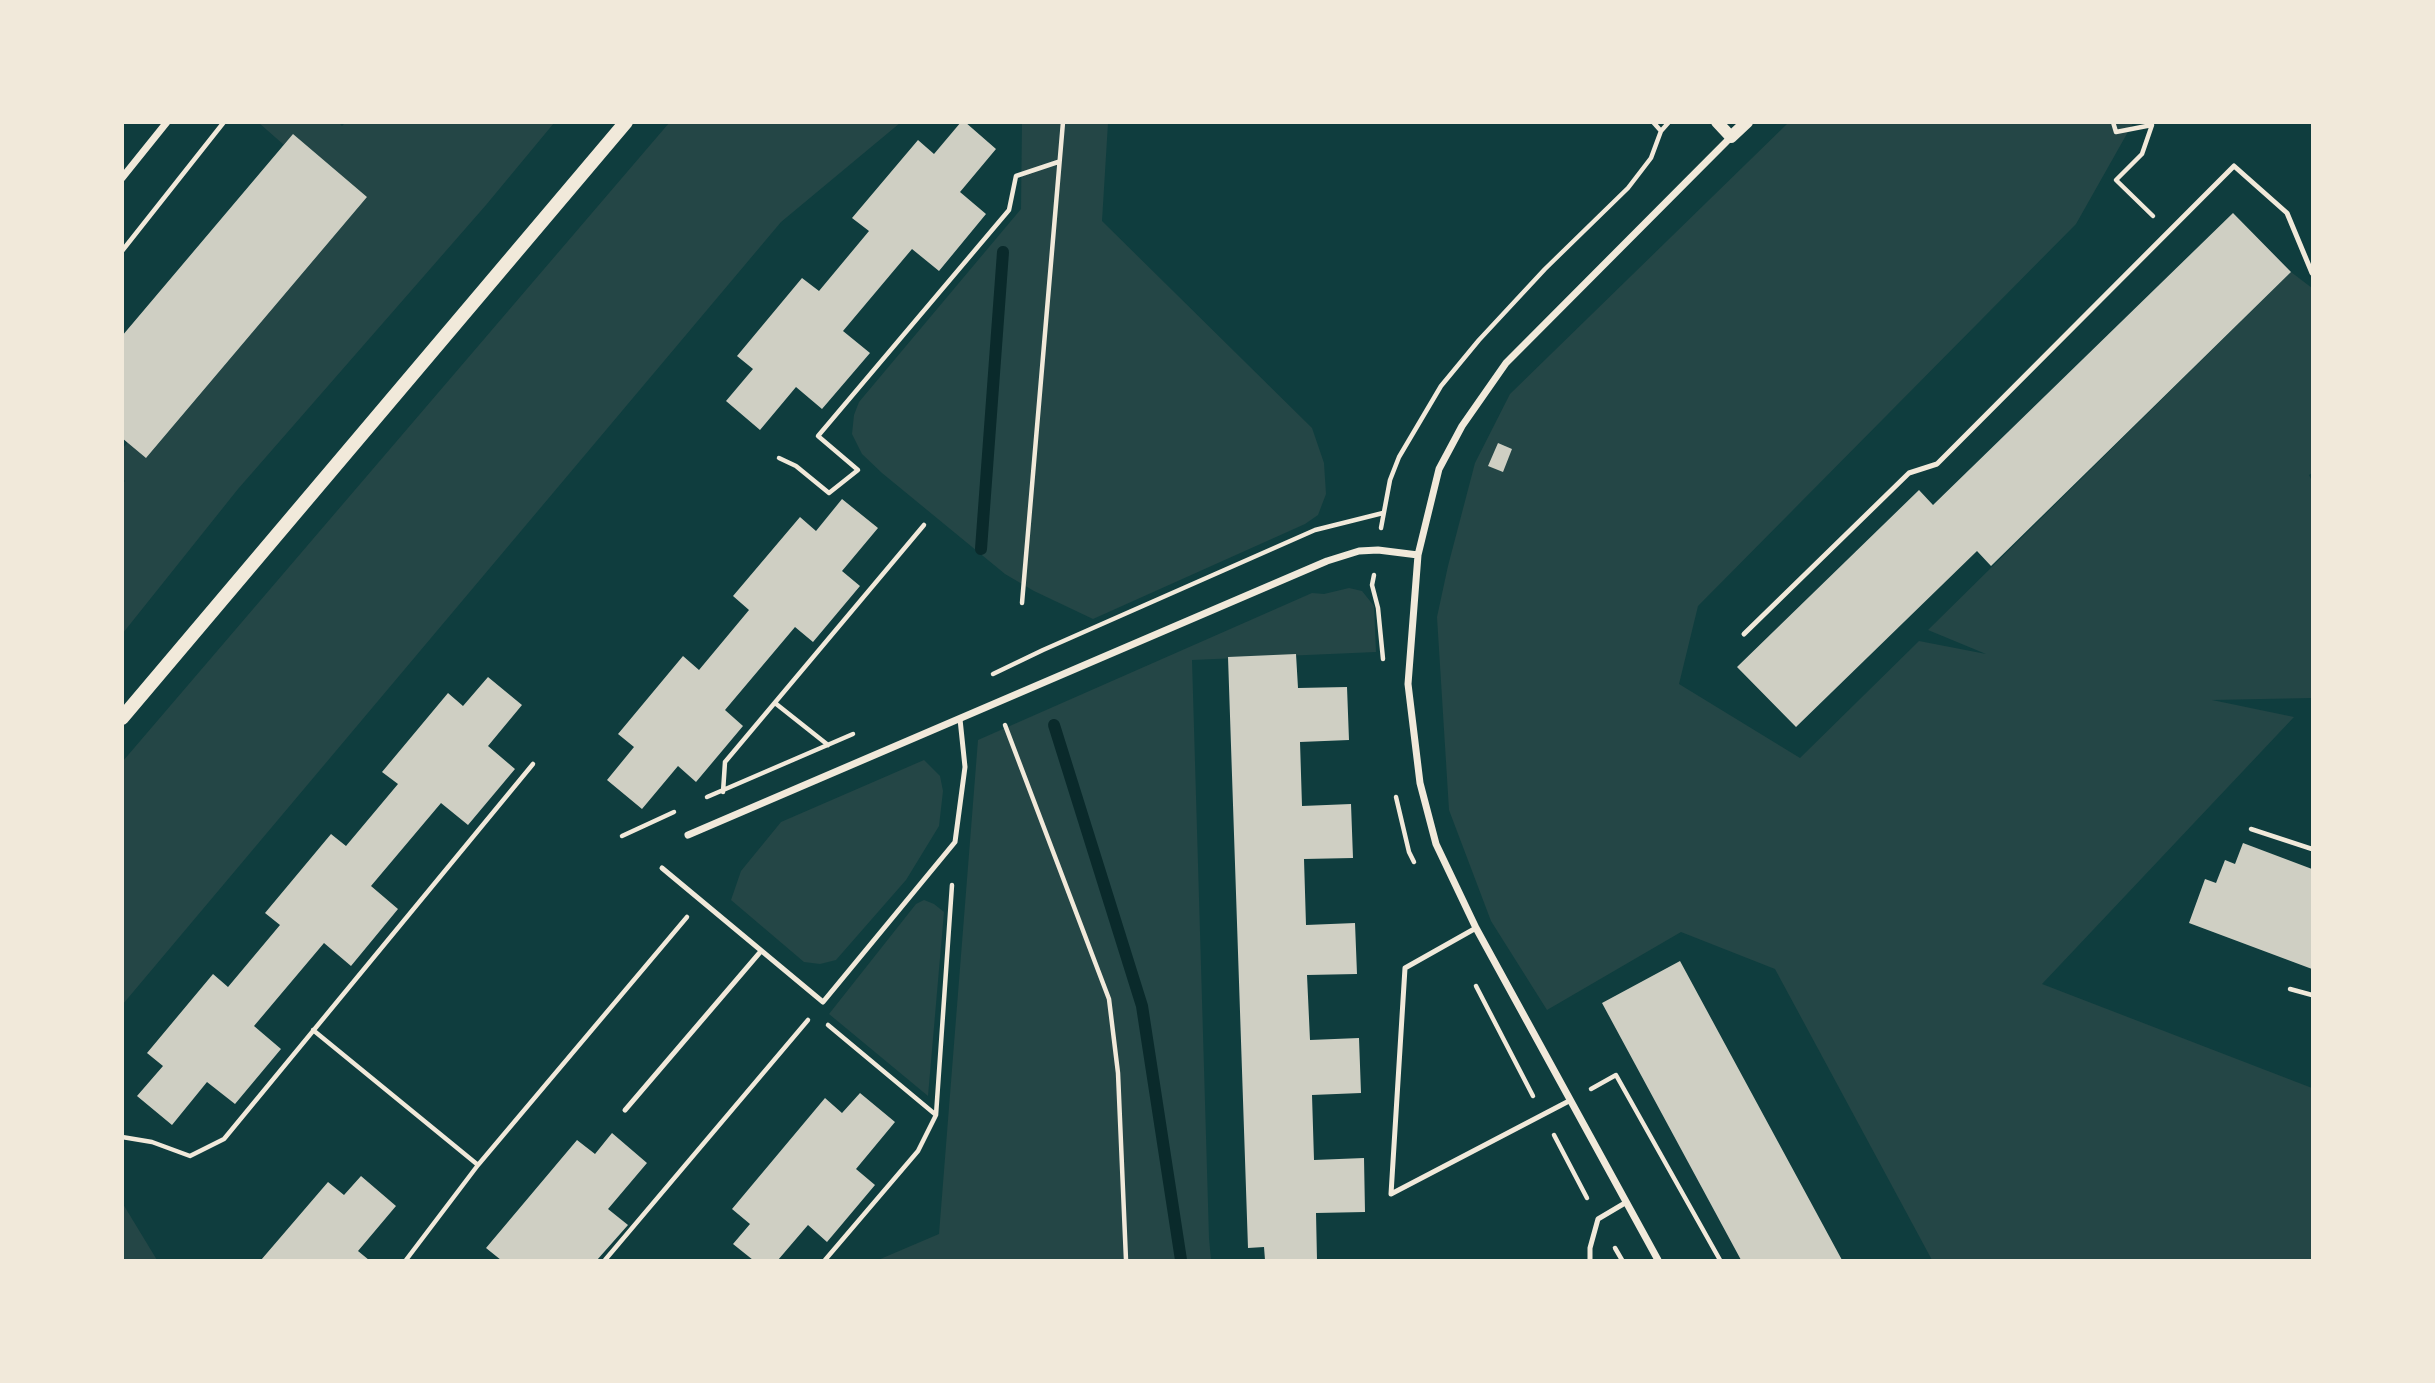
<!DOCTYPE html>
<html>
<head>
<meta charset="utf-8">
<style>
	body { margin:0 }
	#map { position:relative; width:2435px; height:1383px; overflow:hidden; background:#0f3d3e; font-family:"Alegreya Sans",sans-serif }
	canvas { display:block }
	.frame { position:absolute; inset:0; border:124px solid #f1e9da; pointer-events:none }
</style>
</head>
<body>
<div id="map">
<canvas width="2435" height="1383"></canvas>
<div class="frame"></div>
</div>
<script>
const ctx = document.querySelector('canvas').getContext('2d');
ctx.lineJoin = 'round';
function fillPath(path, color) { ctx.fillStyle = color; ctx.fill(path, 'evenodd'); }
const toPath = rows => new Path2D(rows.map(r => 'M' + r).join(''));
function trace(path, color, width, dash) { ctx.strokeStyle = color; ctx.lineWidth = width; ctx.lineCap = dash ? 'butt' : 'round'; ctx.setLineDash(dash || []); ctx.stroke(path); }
fillPath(toPath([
	[338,122,342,126,346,122,554,123,486,205,238,489,123,633,122,484,125,481,123,479,122,449,128,442,147,457,367,197,293,135,284,145,259,123],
	[669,123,900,123,781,222,123,1004,123,761],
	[1022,123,1108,123,1102,221,1312,428,1324,463,1326,494,1318,515,1305,524,1093,619,1034,591,1005,574,882,473,862,454,852,434,854,415,859,402,1021,209],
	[1788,123,2133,123,2076,224,1698,606,1679,684,1800,758,1919,641,1986,654,1928,630,2291,272,2312,288,2312,473,2309,475,2312,481,2312,698,2212,700,2294,717,2042,984,2312,1088,2312,1260,1932,1260,1775,969,1681,932,1547,1010,1491,921,1449,810,1437,617,1448,566,1475,463,1510,394],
	[1349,588,1362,591,1374,606,1376,652,1192,660,1209,1238,1211,1260,878,1260,939,1234,978,740,1312,593,1324,594],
	[924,760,940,776,943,791,939,826,906,880,836,960,820,964,804,962,731,900,741,871,781,822],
	[924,900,934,904,944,912,928,1096,829,1014,916,904],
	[123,1204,157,1260,123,1260]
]), '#244646');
trace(toPath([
	[981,549,1003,252],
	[1054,725,1142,1006,1181,1260]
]), '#0a2a2b', 12);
fillPath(toPath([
	[961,122,965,122,996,149,960,192,986,214,939,271,912,249,843,331,870,353,822,409,796,387,760,430,726,401,753,369,737,356,802,278,819,291,869,231,852,218,918,140,934,154],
	[293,134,367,197,146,458,122,438,122,336],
	[2233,213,2291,272,1991,566,1977,551,1796,727,1737,667,1919,490,1933,505],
	[1498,443,1512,449,1503,472,1488,466],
	[842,499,878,528,842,571,860,586,813,642,795,627,725,710,743,726,696,782,678,766,642,809,607,780,634,747,618,734,683,656,699,670,749,610,733,596,800,517,816,531],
	[1296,654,1298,688,1347,687,1349,740,1300,742,1302,806,1351,804,1353,858,1304,859,1306,925,1355,923,1357,974,1307,975,1310,1040,1359,1038,1361,1093,1312,1095,1314,1160,1364,1158,1365,1212,1316,1213,1317,1260,1265,1260,1264,1247,1248,1248,1228,657],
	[488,677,522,705,488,746,515,769,468,825,441,803,371,886,398,909,351,966,324,943,254,1026,281,1049,235,1104,207,1082,172,1125,137,1096,163,1066,147,1053,213,974,228,987,280,925,265,913,331,834,346,846,398,784,382,772,448,693,463,706],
	[2243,843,2312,869,2312,969,2189,923,2205,879,2216,883,2225,860,2235,864],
	[1680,961,1842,1260,1741,1260,1602,1003],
	[860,1093,895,1122,856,1169,875,1185,827,1242,808,1225,778,1260,753,1260,733,1244,750,1224,732,1209,825,1098,842,1113],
	[612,1133,647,1163,608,1209,628,1225,597,1260,501,1260,486,1248,577,1140,595,1154],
	[361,1176,396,1206,358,1251,369,1260,261,1260,328,1182,344,1195]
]), '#cfcfc3');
trace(toPath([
	[1653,122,1661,131],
	[2113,122,2116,132,2152,125,2142,154,2116,180,2153,216],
	[122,251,224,122],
	[779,458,796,466,829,493,858,470,818,436,1009,210,1016,176,1058,162],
	[1381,528,1390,480,1399,457,1441,386,1479,340,1545,269,1628,188,1651,158,1661,131,1669,122],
	[1374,575,1372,585,1378,608,1383,659],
	[1022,603,1063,122],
	[993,674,1043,650,1315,530,1383,513],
	[775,703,828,745],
	[1005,725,1109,999,1118,1073,1126,1260],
	[723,792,725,762,924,525],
	[707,797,853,734],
	[1396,797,1409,852,1414,862],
	[2251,829,2312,849],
	[622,836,674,812],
	[1476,986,1533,1096],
	[2290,989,2312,995],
	[828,1025,936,1115],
	[313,1030,478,1165],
	[1591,1089,1616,1075,1720,1260],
	[1554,1135,1587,1198],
	[122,1137,152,1142,190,1156,224,1139,533,764],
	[1615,1248,1622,1260],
	[406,1260,478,1165,687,917],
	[605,1260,808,1020],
	[825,1260,918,1151,936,1115,952,885]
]), '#f1e9da', 4.5);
trace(toPath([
	[1744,634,1909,473,1937,464,2234,166,2287,213,2312,273],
	[662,868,823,1002,955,842,965,767,960,719],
	[1476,928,1405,968,1391,1194,1569,1101],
	[625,1110,761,951],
	[1590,1260,1590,1248,1598,1219,1625,1203]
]), '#f1e9da', 5);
trace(toPath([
	[122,178,167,122],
	[688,835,1327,561,1359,551,1378,550,1418,555],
	[1658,1260,1476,928,1436,844,1420,783,1408,684,1418,555,1439,469,1462,426,1506,363,1731,137]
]), '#f1e9da', 7);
trace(toPath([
	[1717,122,1731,137,1747,122]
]), '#f1e9da', 12);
trace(toPath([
	[122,718,626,122]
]), '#f1e9da', 14);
</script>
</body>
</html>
